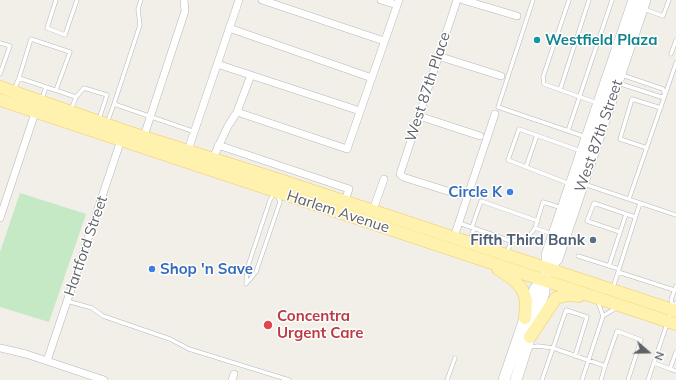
<!DOCTYPE html>
<html>
<head>
<meta charset="utf-8">
<style>
	body { margin:0 }
	#map { position:relative; width:676px; height:380px; overflow:hidden; background:#f1efe8; font-family:Mulish,sans-serif }
	canvas { display:block }
	.north { position:absolute; left:628px; top:332px; width:40px; height:40px; -webkit-text-stroke:3px #fff; paint-order:stroke; rotate:110deg; font-size:11px; font-weight:700; line-height:16px; text-align:center; color:#5f6368 }
	.north::after { content:''; display:block; margin:auto; width:14px; height:18px; background:#5f6368; clip-path:polygon(50% 0,100% 100%,50% 72%,0 100%) }
</style>
</head>
<body>
<div id="map">
<canvas width="676" height="380"></canvas>
<div class="north">N</div>
</div>
<script>
const ctx = document.querySelector('canvas').getContext('2d');
ctx.lineJoin = 'round';
function fillPath(path, color) { ctx.fillStyle = color; ctx.fill(path, 'evenodd'); }
const toPath = rows => new Path2D(rows.map(r => 'M' + r).join(''));
function trace(path, color, width, dash) { ctx.strokeStyle = color; ctx.lineWidth = width; ctx.lineCap = dash ? 'butt' : 'round'; ctx.setLineDash(dash || []); ctx.stroke(path); }
function label(font, color, halo, rows, align = 'center') {
  ctx.font = font + ' Mulish,sans-serif'; ctx.lineWidth = 3; ctx.setLineDash([]); ctx.textBaseline = 'middle'; ctx.strokeStyle = halo; ctx.fillStyle = color; for (const [text, x, y, turn = 0] of rows) {
    ctx.save(); ctx.translate(x, y); ctx.rotate((+turn || 0) * Math.PI / 180); ctx.textAlign = isNaN(turn) ? turn : align; if (halo) ctx.strokeText(text, 0, 0); ctx.fillText(text, 0, 0); ctx.restore();
  }
}
fillPath(toPath([
	[20,193,86,214,49,322,0,307,0,252]
]), '#c5e8c5');
const lane = toPath([
	[56,0,47,28,65,35,77,0],
	[533,0,498,107,586,137],
	[569,0,543,77,544,84,597,103],
	[644,9,663,16,669,0],
	[0,43,10,46,0,74],
	[671,54,676,40],
	[19,78,31,39,70,52,56,90],
	[618,83,661,97,665,95,663,89,622,75],
	[14,90,19,78,76,97],
	[560,90,589,0],
	[42,99,46,87],
	[114,104,140,25,138,9,141,0],
	[71,110,76,97,84,88,107,95,99,119],
	[107,123,114,104,195,132],
	[568,131,612,0],
	[647,148,620,139,632,99,661,108],
	[526,167,537,135],
	[570,184,508,160,519,129,581,151],
	[584,184,676,215],
	[274,194,270,200,247,269,246,284,256,272,280,202,277,195],
	[629,199,676,63],
	[459,223,511,241,527,239,535,228],
	[472,227,481,201,538,221],
	[620,232,587,221,594,203,635,217],
	[552,234,535,228,543,202,562,208],
	[470,240,474,228],
	[507,253,511,241],
	[578,256,619,269],
	[609,266,626,214],
	[618,272,674,290],
	[613,288,640,203],
	[67,301,92,308,103,316,170,339,189,349,289,380],
	[598,302,603,316],
	[673,306,671,300,676,286],
	[528,347,538,346,553,348,542,380],
	[575,356,587,317,566,310,553,348,605,366,617,331,641,340,628,380],
	[654,363,670,369,676,352],
	[670,369,676,371],
	[447,380,455,358],
	[582,380,603,316,616,308],
	[601,380,605,366],
	[648,380,672,309,676,303]
]);
const street = toPath([
	[262,0,384,41],
	[381,0,397,5],
	[457,0,400,174,403,177,460,195],
	[463,0,517,16],
	[229,28,372,78],
	[438,56,501,76],
	[217,64,360,111],
	[237,112,251,75],
	[419,116,480,136],
	[143,139,185,11,184,0],
	[218,145,349,189,345,201],
	[187,153,239,0],
	[211,162,228,126,237,112,347,149,399,0],
	[373,210,384,179],
	[0,218,36,110],
	[454,237,495,114],
	[0,348,26,354,104,380],
	[47,361,122,137],
	[232,380,234,374]
]);
const secondary = toPath([
	[548,268,557,259,645,0],
	[504,380,535,289,544,280],
	[516,380,544,292,544,280,548,268,547,255,634,0]
]);
const primary = toPath([
	[0,87,125,131,280,180,676,311],
	[0,100,676,324],
	[498,269,514,280,522,289,526,300,525,318],
	[530,337,556,298,567,295,579,296]
]);
trace(lane, '#b5b8bc', 4.5);
trace(street, '#b5b8bc', 8);
trace(secondary, '#b6babf', 12);
trace(primary, '#f2c960', 13);
trace(lane, '#fff', 3.5);
trace(street, '#fff', 7);
trace(secondary, '#fff', 11);
trace(primary, '#fff2af', 12);
for (const [x, y, r, color] of [
	[537,40,4,"#0f9aa8"],
	[510,192,4,"#3f7fe0"],
	[593,240,4,"#5c6f8a"],
	[152,269,4,"#3f7fe0"],
	[268,325,5,"#e0444e"]
]) { const dot = new Path2D(); dot.arc(x, y, r, 0, 2 * Math.PI); ctx.fillStyle = color; ctx.fill(dot); trace(dot, '#fff', 1.5); }
label('bold 15px', '#0d838f', '#fff', [
	["Westfield Plaza",545,40]
], 'left');
label('15px', '#5f6368', '#fff', [
	["West 87th Place",428,87,-72],
	["West 87th Street",599,136,-71],
	["Harlem Avenue",338,212,18],
	["Hartford Street",86,246,-71]
]);
label('bold 15px', '#366cbe', '#fff', [
	["Circle K",502,192],
	["Shop 'n Save",160,269,"left"]
], 'right');
label('bold 15px', '#4e5e75', '#fff', [
	["Fifth Third Bank",585,240]
], 'right');
label('bold 15px', '#be3a42', '#fff', [
	["Concentra",277,316],
	["Urgent Care",277,333]
], 'left');
</script>
</body>
</html>
